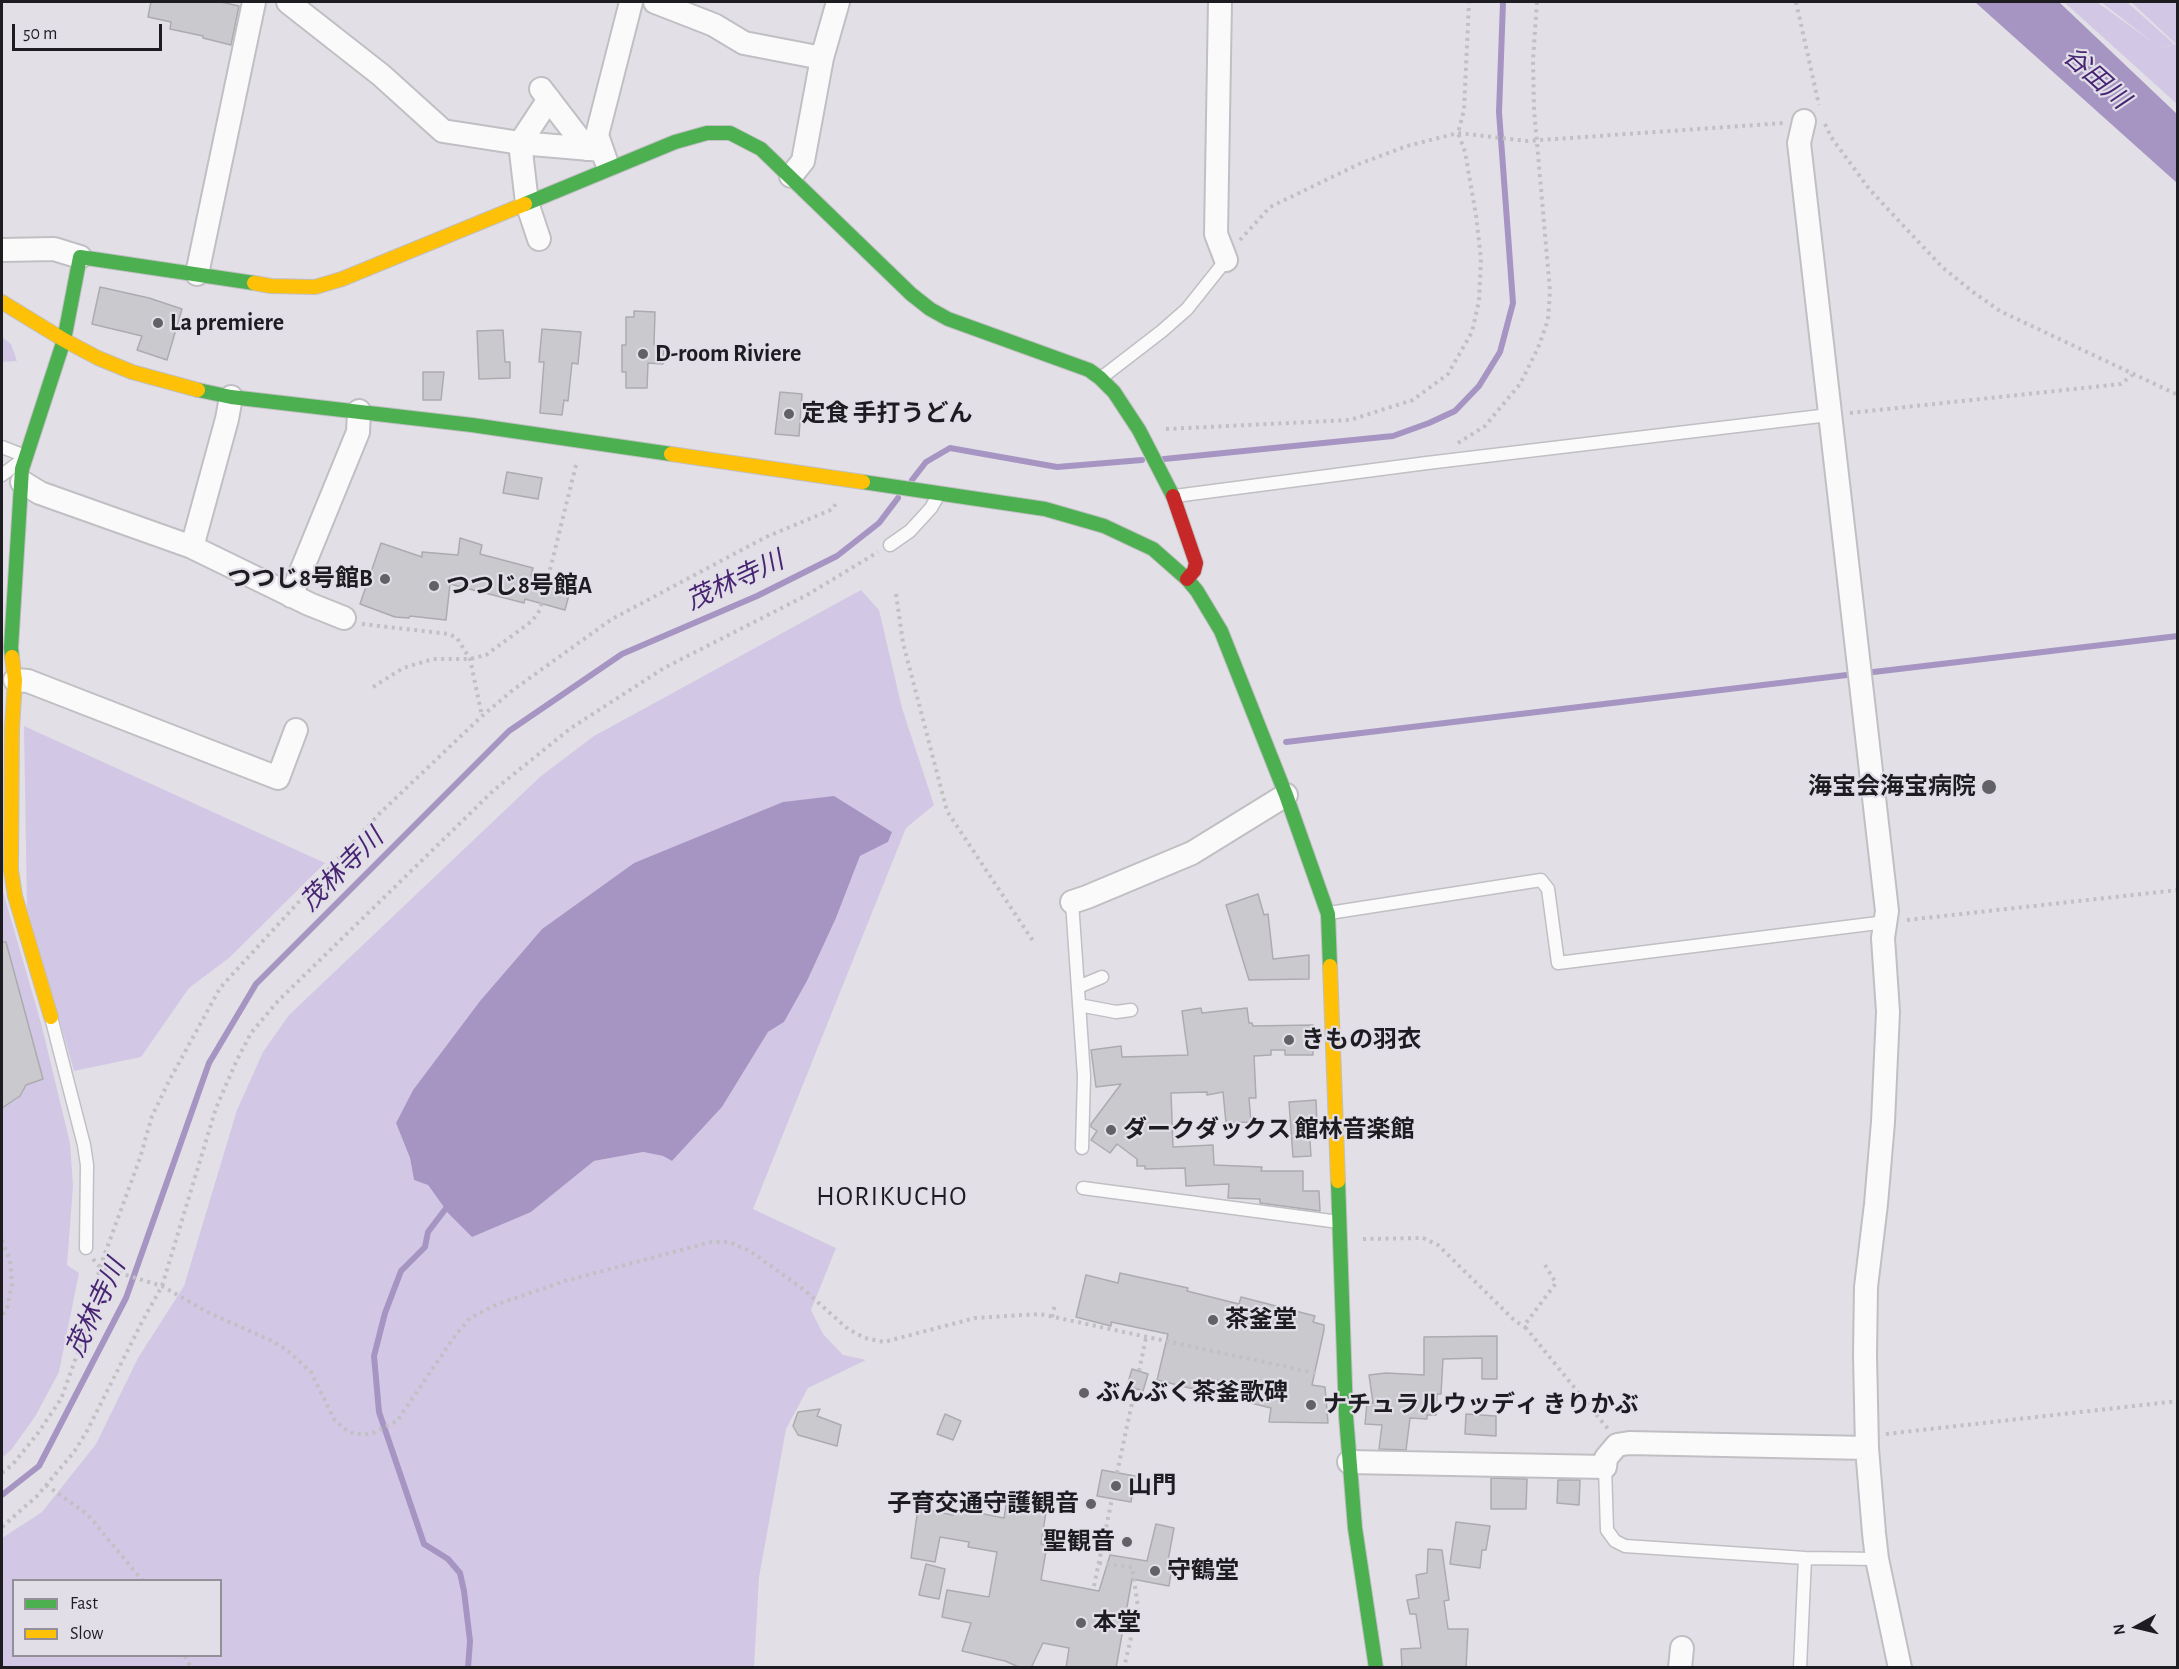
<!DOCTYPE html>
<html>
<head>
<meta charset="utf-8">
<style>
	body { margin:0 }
	#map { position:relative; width:2179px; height:1669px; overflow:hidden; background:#e2e0e6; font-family:"Alegreya Sans",sans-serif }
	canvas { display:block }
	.frame { position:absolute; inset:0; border:3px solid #1d1c20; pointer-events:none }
	.legend { position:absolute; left:12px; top:1579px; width:210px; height:78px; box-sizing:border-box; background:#e1dee8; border:2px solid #939098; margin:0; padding:8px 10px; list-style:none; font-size:18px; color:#1d1c20 }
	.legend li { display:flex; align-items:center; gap:12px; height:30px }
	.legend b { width:30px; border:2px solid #939098 }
	.north { position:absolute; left:2107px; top:1597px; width:60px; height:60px; -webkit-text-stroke:4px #e1dee8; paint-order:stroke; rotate:262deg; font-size:16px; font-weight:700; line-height:24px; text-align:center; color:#1d1c20 }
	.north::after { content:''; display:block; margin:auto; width:21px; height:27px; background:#1d1c20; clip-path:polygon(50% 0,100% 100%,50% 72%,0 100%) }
	.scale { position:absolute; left:12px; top:24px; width:150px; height:27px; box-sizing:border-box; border:3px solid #1d1c20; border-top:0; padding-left:8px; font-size:18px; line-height:21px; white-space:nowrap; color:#1d1c20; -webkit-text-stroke:4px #e1dee8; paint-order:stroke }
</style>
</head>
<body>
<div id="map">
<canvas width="2179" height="1669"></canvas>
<div class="frame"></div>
<ul class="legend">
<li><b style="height:8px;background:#4caf50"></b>Fast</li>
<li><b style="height:8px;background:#ffc107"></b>Slow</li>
</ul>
<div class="north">N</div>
<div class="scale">50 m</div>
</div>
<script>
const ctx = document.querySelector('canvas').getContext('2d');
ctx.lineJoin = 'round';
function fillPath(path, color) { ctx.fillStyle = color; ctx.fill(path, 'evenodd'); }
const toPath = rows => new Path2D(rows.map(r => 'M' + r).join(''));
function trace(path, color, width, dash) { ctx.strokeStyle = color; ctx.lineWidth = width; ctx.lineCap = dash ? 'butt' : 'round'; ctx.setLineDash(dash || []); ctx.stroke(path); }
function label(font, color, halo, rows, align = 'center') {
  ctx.font = font + ' "Alegreya Sans","Noto Sans JP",sans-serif'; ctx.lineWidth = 4.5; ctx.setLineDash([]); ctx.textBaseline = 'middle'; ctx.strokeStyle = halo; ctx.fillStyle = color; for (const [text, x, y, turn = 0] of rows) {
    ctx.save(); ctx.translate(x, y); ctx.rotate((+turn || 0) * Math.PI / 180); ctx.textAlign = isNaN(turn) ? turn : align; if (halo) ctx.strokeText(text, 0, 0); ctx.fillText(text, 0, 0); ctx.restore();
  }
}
fillPath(toPath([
	[2064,2,2097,2,2155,44,2101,2,2127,2,2174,44,2160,48,2176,44,2131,2,2177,2,2177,104],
	[2,337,11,344,17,361,2,362],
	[861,590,879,610,902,708,934,805,906,828,753,1209,836,1248,811,1310,823,1334,843,1355,866,1360,808,1388,786,1429,759,1577,754,1667,2,1668,2,1538,42,1512,96,1444,138,1358,184,1286,237,1110,263,1052,289,1015,541,776,594,736],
	[867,817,892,832,888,842,860,856,836,918,807,981,784,1022,768,1032,722,1107,672,1161,663,1156,643,1152,594,1161,531,1212,448,1213,427,1184,414,1180,410,1158,396,1123,413,1090,480,1001,542,929,634,863],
	[14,1580,220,1580,220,1656,14,1656],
	[24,726,325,863,229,958,189,988,141,1057,74,1071,27,908],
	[2,888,41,1023,70,1143,73,1186,67,1265,79,1273,59,1372,36,1415,12,1449,2,1458]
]), '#d2c8e5');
fillPath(toPath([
	[1975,2,2059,2,2177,114,2177,183],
	[834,796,892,832,888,842,860,856,836,918,807,981,784,1022,768,1032,722,1107,672,1161,663,1156,643,1152,594,1161,531,1212,472,1237,448,1213,428,1185,414,1180,410,1158,396,1123,413,1090,480,1001,542,929,634,863,783,802]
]), '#a695c3');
trace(toPath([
	[1164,459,1393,436,1429,423,1455,411,1479,386,1500,352,1513,303,1499,112,1503,2],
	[912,480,926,462,950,448,1057,467,1142,460],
	[1865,673,2178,636],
	[1286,742,1855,674],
	[450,1203,428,1232,425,1247,401,1271,385,1313,374,1356,379,1412,424,1544,448,1559,460,1573,464,1591,470,1641,468,1668],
	[2,1495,39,1466,126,1298,209,1063,256,984,509,731,622,654,757,596,837,556,879,523,898,498]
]), '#a695c3', 6);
const building = toPath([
	[151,2,221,2,239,6,231,45,203,38,203,36,170,29,171,22,148,17,151,2],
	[100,287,149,298,182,309,167,360,137,350,142,336,92,324,100,287],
	[634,311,655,312,654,345,664,345,663,364,648,363,647,388,626,388,626,372,622,372,622,345,626,345,626,317,634,317,634,311],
	[542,329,581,332,578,364,572,363,568,401,564,400,562,415,540,413,544,362,539,362,542,329],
	[503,330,505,362,510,362,510,378,479,379,477,331,503,330],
	[423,372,444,372,441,400,423,400,423,372],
	[780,392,802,394,799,436,775,434,780,392],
	[507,472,542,478,538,499,503,493,507,472],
	[460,538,482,545,480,554,533,568,531,576,571,587,565,610,525,599,524,603,450,584,446,620,410,616,409,618,395,617,360,604,381,543,422,557,422,552,458,555,460,538],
	[1258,894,1264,915,1268,914,1273,959,1309,955,1309,979,1249,980,1226,905,1258,894],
	[2,942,6,942,43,1079,26,1085,20,1096,2,1108,2,942],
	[1201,1008,1202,1013,1247,1008,1249,1023,1252,1023,1253,1026,1313,1025,1313,1055,1285,1055,1285,1050,1271,1050,1271,1055,1254,1056,1256,1098,1249,1098,1251,1122,1226,1123,1223,1092,1207,1095,1207,1092,1171,1093,1173,1147,1213,1145,1214,1165,1262,1167,1261,1171,1303,1171,1303,1191,1319,1191,1320,1211,1260,1203,1260,1199,1228,1198,1229,1184,1186,1186,1185,1168,1145,1169,1145,1166,1137,1166,1137,1159,1117,1144,1110,1153,1091,1140,1097,1131,1091,1127,1091,1124,1121,1084,1096,1087,1091,1050,1121,1046,1122,1057,1188,1055,1182,1011,1201,1008],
	[1316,1100,1317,1125,1309,1125,1311,1156,1293,1157,1289,1102,1316,1100],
	[1120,1273,1188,1288,1187,1291,1239,1304,1241,1297,1315,1316,1313,1322,1324,1325,1324,1330,1312,1385,1325,1387,1328,1423,1269,1422,1271,1408,1157,1380,1168,1334,1111,1322,1111,1326,1076,1317,1086,1275,1118,1283,1120,1273],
	[1497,1336,1497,1379,1482,1379,1482,1358,1443,1359,1441,1394,1437,1394,1436,1415,1427,1415,1427,1419,1410,1418,1406,1450,1379,1449,1382,1425,1365,1424,1367,1403,1373,1403,1369,1375,1386,1373,1424,1375,1424,1337,1497,1336],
	[1132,1369,1148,1374,1143,1391,1127,1386,1132,1369],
	[820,1409,817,1416,841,1425,837,1446,798,1435,793,1426,798,1412,820,1409],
	[945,1414,961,1421,953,1440,937,1434,945,1414],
	[1466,1414,1496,1416,1496,1436,1465,1434,1466,1414],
	[1102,1470,1135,1476,1131,1502,1097,1496,1102,1470],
	[1491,1478,1527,1479,1526,1509,1491,1509,1491,1478],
	[1558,1480,1580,1480,1579,1505,1557,1503,1558,1480],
	[1006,1505,1046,1512,1041,1544,1047,1545,1041,1580,1099,1591,1110,1555,1147,1561,1156,1524,1174,1528,1167,1566,1172,1567,1169,1586,1132,1579,1116,1668,1066,1668,1069,1648,1043,1643,1031,1668,1021,1668,1005,1661,962,1651,971,1623,942,1617,947,1590,989,1597,997,1552,968,1547,969,1542,940,1537,935,1562,911,1558,918,1508,953,1515,954,1508,1004,1518,1006,1505],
	[1456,1522,1490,1526,1486,1550,1482,1550,1480,1568,1450,1564,1456,1522],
	[1428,1549,1442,1550,1449,1600,1444,1601,1448,1629,1468,1629,1466,1668,1402,1668,1401,1649,1421,1648,1416,1614,1410,1614,1407,1600,1419,1598,1416,1575,1427,1573,1428,1549],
	[926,1564,945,1569,939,1599,919,1595,926,1564]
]);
fillPath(building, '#cac9cd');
trace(building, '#acabaf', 1.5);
const lane = toPath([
	[1101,378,1162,331,1187,309,1226,260],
	[2,447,25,456],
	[2,475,18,463],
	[1175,496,1427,463,1829,415],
	[890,545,910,531,931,508,938,496],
	[1072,902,1084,1076,1082,1148],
	[1329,913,1541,880,1548,889,1558,963,1886,922],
	[1078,987,1102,977],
	[1079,1005,1116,1012,1131,1010],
	[51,1017,84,1145,87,1165,86,1248],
	[1083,1188,1339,1222],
	[1605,1467,1607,1530,1615,1541,1625,1546,1805,1558,1877,1559],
	[1800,1668,1805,1558]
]);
const street = toPath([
	[288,2,381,75,443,131,520,143,602,150],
	[655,2,714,25,744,43,822,58],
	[1220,2,1216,234,1226,260],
	[541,89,587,149],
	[1804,121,1799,143,1887,911,1883,938,1888,1012,1883,1122,1876,1204,1866,1287,1865,1355,1867,1448,1874,1533,1877,1559,1900,1668],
	[606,161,597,135,631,2],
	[791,176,803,161,822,58,838,2],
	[539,239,527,203,520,143,549,99],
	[2,250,54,249,80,257],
	[197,274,254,2],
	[22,482,40,493,192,547,309,604,344,618],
	[192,547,227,419,231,397],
	[291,596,358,432,359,411],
	[15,680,28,681,278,778,296,730],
	[1072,902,1087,897,1192,853,1286,795],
	[1349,1462,1605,1467,1606,1458,1617,1445,1629,1443,1867,1448],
	[1680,1668,1682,1648]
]);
const fast = toPath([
	[525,204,675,142,707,133,730,133,761,149,911,294,930,309,948,319,1089,370,1100,378,1114,392,1139,430,1173,496],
	[198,390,231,397,472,425,671,454],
	[863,482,1045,509,1104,526,1153,549,1187,579,1197,591,1221,631,1286,795,1328,914,1330,966],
	[12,657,11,648,22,469,64,340,80,257,254,283],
	[1338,1181,1346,1416,1355,1528,1376,1668]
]);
const slow = toPath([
	[254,283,271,286,315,287,342,279,525,204],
	[2,302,64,340,98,358,132,372,198,390],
	[671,454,863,482],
	[12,657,15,680,12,728,11,870,15,896,51,1017],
	[1330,966,1338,1181]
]);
const jam = toPath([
	[1173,496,1196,563,1194,571,1187,579]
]);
trace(lane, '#c0bfc3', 15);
trace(street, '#c0bfc3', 26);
trace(fast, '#c0bfc3', 16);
trace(slow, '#c0bfc3', 16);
trace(jam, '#c0bfc3', 16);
trace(toPath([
	[1796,2,1819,105],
	[1825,124,1831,137,1870,190,1942,267,1973,292,2000,311,2178,395],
	[1240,240,1270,207,1359,164,1407,146,1458,133,1527,141,1784,123],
	[1850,413,2121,384,2132,375],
	[1166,429,1350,420,1413,400,1448,374,1472,332,1479,301,1481,259,1476,215,1465,152,1458,133,1464,110,1469,2],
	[1458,443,1485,426,1520,384,1538,348,1548,320,1550,291,1534,109,1533,60,1537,2],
	[896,594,903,643,947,811,1033,941],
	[362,624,449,634,457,638,470,659,482,716],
	[373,687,403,668,433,659,470,659,486,655,532,621,540,610,576,465],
	[1907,920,2178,890],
	[1363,1239,1423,1238,1438,1245,1514,1320,1526,1328],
	[2,1240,10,1260,12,1284,7,1308,2,1316],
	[93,1259,100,1267,162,1286,207,1312,270,1340,287,1350,311,1372,334,1419,343,1428,354,1434,371,1434,397,1421,455,1336,470,1318,498,1304,565,1281,711,1242,729,1242,750,1251,803,1289,848,1329,865,1338,884,1342,975,1318,1040,1314,1320,1374],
	[1545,1265,1556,1283,1526,1323,1526,1328,1608,1429],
	[1052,1317,1055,1304],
	[1139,1371,1146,1338],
	[1886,1434,2178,1401],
	[2,1473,13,1464,38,1433,61,1399,82,1341,100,1267,140,1158,152,1116,169,1081,220,988,379,814,482,716,513,690,612,619,766,537,833,509,836,503],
	[1117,1473,1135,1389],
	[46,1485,87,1514,142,1580],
	[2,1527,37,1496,74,1452,87,1431,143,1320,162,1286,216,1108,236,1062,251,1033,278,1001,494,790,571,728,664,668,807,595,878,552],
	[1099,1563,1132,1567,1138,1607,1124,1668],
	[1094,1586,1112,1499],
	[185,1656,191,1668]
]), '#c1c0c3', 4, [3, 4.5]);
trace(lane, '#fbfafb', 12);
trace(street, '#fbfafb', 22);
trace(fast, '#4caf50', 14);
trace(slow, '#ffc107', 14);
trace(jam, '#c62828', 14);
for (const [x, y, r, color] of [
	[158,323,6,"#626165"],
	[643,354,6,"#626165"],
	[789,414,6,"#626165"],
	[385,579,6,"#626165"],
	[434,586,6,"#626165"],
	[1989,787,8,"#626165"],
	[1289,1040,6,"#626165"],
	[1111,1130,6,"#626165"],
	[1213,1320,6,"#626165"],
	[1084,1393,6,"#626165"],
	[1311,1405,6,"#626165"],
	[1116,1486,6,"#626165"],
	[1091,1504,6,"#626165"],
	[1127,1542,6,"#626165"],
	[1155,1571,6,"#626165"],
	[1081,1623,6,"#626165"]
]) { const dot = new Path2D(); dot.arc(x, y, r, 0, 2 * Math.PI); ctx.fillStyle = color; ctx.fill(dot); trace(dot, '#e1dee8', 2); }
label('bold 24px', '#1d1c20', '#e1dee8', [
	["La premiere",170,323],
	["D-room Riviere",655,354],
	["定食 手打うどん",801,414],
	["つつじ8号館B",373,579,"right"],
	["つつじ8号館A",446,586],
	["海宝会海宝病院",1976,787,"right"],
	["きもの羽衣",1301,1040],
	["ダークダックス 館林音楽館",1123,1130],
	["茶釜堂",1225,1320],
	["ぶんぶく茶釜歌碑",1096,1393],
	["ナチュラルウッディ きりかぶ",1323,1405],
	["山門",1128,1486],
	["子育交通守護観音",1079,1504,"right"],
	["聖観音",1115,1542,"right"],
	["守鶴堂",1167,1571],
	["本堂",1093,1623]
], 'left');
label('italic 26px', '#472572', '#e1dee8', [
	["谷田川",2096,78,42],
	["茂林寺川",735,581,-25],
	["茂林寺川",342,870,-45],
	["茂林寺川",96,1308,-65]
]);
ctx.letterSpacing = '1.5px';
label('27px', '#1d1c20', '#e1dee8', [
	["HORIKUCHO",892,1197]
]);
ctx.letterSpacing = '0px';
</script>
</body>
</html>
